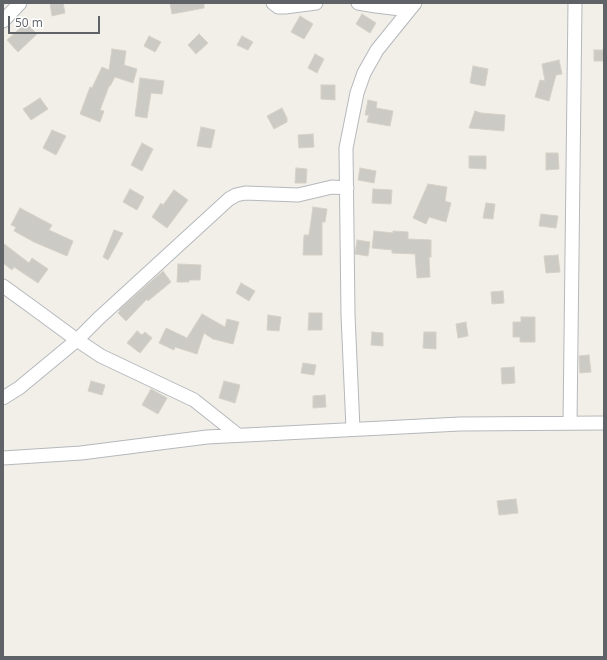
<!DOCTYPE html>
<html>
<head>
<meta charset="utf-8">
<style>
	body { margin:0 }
	#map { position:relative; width:607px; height:660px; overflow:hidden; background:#f1efe8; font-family:"Open Sans",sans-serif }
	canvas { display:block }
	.frame { position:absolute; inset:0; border:4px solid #5f6368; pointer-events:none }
	.scale { position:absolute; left:8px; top:16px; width:92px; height:18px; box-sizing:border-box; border:2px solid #5f6368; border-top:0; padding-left:5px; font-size:12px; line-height:14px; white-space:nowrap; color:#5f6368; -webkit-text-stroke:3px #fff; paint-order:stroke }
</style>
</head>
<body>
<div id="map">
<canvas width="607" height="660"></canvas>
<div class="frame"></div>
<div class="scale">50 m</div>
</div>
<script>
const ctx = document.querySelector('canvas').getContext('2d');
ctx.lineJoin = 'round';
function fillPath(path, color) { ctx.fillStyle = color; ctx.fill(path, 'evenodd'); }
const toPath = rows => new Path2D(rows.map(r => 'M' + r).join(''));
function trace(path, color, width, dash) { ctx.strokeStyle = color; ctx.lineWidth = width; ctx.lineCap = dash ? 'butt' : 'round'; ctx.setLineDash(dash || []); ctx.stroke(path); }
const building = toPath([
	[50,3,63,3,65,13,52,16,50,3],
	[170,3,204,3,204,8,172,14,170,3],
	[362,14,376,23,370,33,356,24,362,14],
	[300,16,313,24,304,39,291,32,300,16],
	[26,23,37,34,18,52,7,40,26,23],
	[199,34,208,43,196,54,188,45,199,34],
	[149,36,161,42,155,52,144,46,149,36],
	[242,36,253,42,248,50,237,45,242,36],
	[112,49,126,51,124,65,137,69,133,83,115,77,110,86,109,86,100,110,104,111,100,122,80,114,90,87,92,88,102,67,109,70,112,49],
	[594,50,604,50,604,61,594,61,594,50],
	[315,54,324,59,317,73,308,68,315,54],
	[559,60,562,74,556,75,549,101,535,97,540,80,545,81,542,64,559,60],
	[473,66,488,69,485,86,470,83,473,66],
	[140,78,164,81,162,94,151,93,147,118,135,116,140,78],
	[321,85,335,85,335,100,321,99,321,85],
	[40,98,48,109,31,120,23,109,40,98],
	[368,100,377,102,376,108,393,111,390,126,367,122,369,115,365,115,368,100],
	[282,108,287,118,287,122,274,129,267,116,282,108],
	[475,111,481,113,505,115,504,131,469,128,475,111],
	[201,127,215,130,211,148,197,146,201,127],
	[52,130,66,136,56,155,43,148,52,130],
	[313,134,314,147,299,148,298,135,313,134],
	[142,143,153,149,142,171,131,165,142,143],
	[546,153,558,153,559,169,546,170,546,153],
	[469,156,486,156,486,169,469,168,469,156],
	[296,168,307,169,306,183,295,183,296,168],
	[360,168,376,171,374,183,358,180,360,168],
	[428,184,447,187,445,201,451,203,446,222,429,217,426,224,413,218,428,184],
	[130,189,144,197,137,210,123,202,130,189],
	[373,189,392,190,391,204,372,203,373,189],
	[174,190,188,200,167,228,152,217,161,203,163,205,174,190],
	[486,203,495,204,493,219,483,218,486,203],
	[313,207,327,209,325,222,322,222,322,255,303,255,304,235,309,235,313,207],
	[20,208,52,225,49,230,73,241,67,256,34,242,14,231,16,227,11,225,20,208],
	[541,214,558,216,556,228,539,226,541,214],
	[114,230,123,233,108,260,103,257,114,230],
	[374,231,393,233,393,231,408,232,408,239,431,240,431,257,429,257,430,277,417,278,415,254,392,253,392,250,372,248,374,231],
	[357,240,370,242,368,256,355,254,357,240],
	[3,243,29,263,32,258,48,269,38,283,14,267,12,270,3,263,3,243],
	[558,255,560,272,546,273,544,256,558,255],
	[178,264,201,265,200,280,189,280,189,282,177,282,178,264],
	[163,271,171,282,148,301,147,299,126,321,118,313,120,311,119,310,163,271],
	[241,283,255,291,249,301,236,293,241,283],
	[503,291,504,303,492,304,491,292,503,291],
	[309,313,322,313,322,330,308,330,309,313],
	[202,314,225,327,227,319,239,322,233,344,213,339,204,333,197,354,175,347,174,350,159,343,166,328,187,338,202,314],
	[268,315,281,317,279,331,267,330,268,315],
	[521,317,535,317,535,342,520,342,520,337,513,337,513,322,521,322,521,317],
	[466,322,468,336,458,338,456,324,466,322],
	[137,331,142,335,145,332,152,338,140,353,127,343,137,331],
	[372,332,383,333,383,346,371,345,372,332],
	[424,332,436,332,436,349,423,348,424,332],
	[589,355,591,372,580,373,579,356,589,355],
	[303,363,316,365,314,375,301,373,303,363],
	[514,367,515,383,502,384,501,368,514,367],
	[91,381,105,385,102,395,88,391,91,381],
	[224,381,240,385,235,403,219,398,224,381],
	[151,389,167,398,158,414,142,405,151,389],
	[325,395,326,407,313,408,313,396,325,395],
	[516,499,518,513,499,515,497,501,516,499]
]);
fillPath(building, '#cccac5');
trace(building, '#d6d1c6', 1);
const street = toPath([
	[273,3,278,7,285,7,316,3],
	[358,3,376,6,409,10],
	[3,21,20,3],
	[3,286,32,307,77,340,101,356,194,400,238,435],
	[3,398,19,388,77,340,99,318,229,199,236,195,245,193,298,195,332,187,347,188],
	[570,423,575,3],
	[353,429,348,315,346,148,357,93,364,73,377,50,415,3],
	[3,458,81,453,207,437,460,424,604,423]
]);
trace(street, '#b5b8bc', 15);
trace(street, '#fff', 13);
</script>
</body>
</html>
